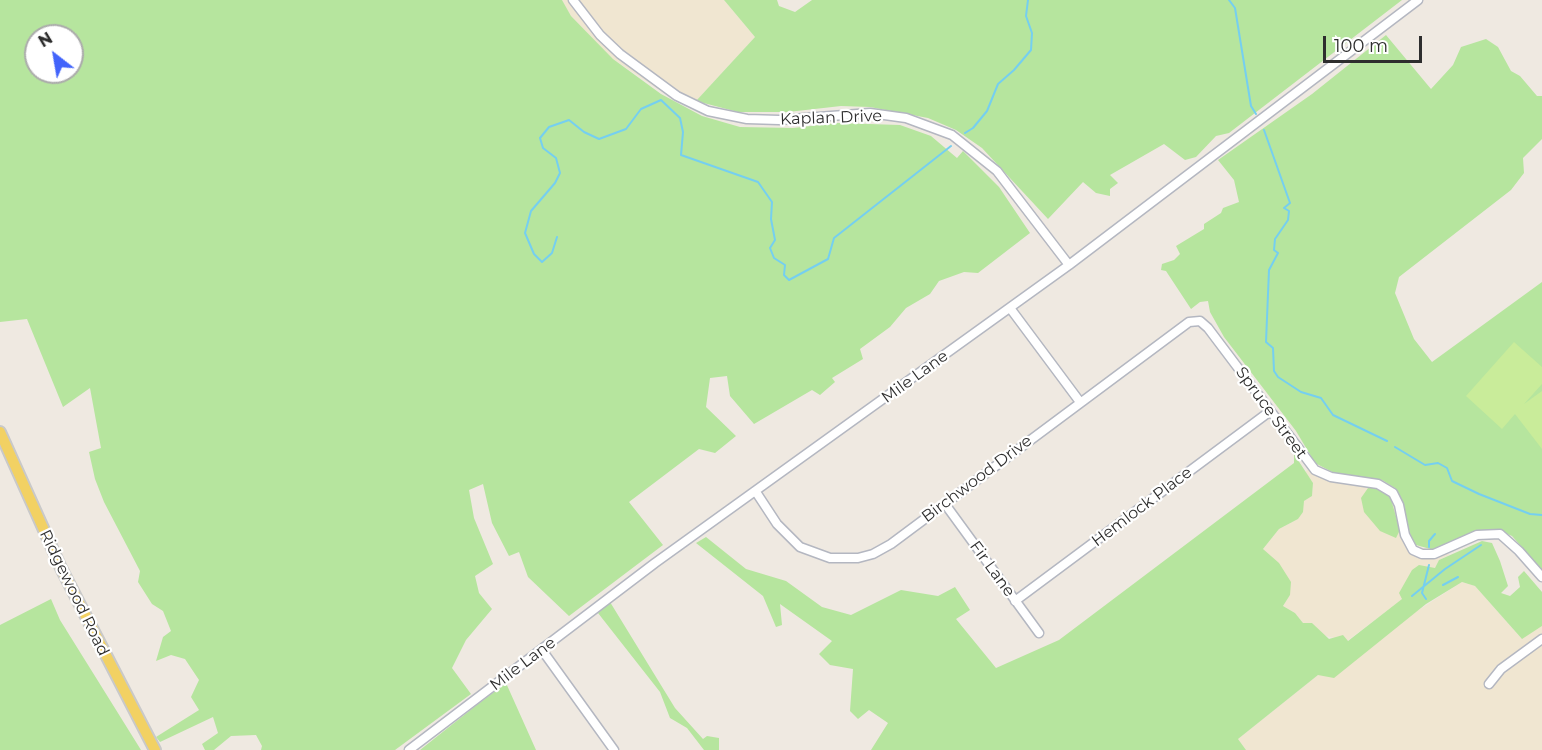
<!DOCTYPE html>
<html>
<head>
<meta charset="utf-8">
<style>
	body { margin:0 }
	#map { position:relative; width:1542px; height:750px; overflow:hidden; background:#efe9e1; font-family:Montserrat,sans-serif }
	canvas { display:block }
	.north { position:absolute; left:24px; top:24px; width:60px; height:60px; box-sizing:border-box; background:#fff; border:2px solid #ababab; border-radius:50%; rotate:329deg; font-size:16px; font-weight:700; line-height:24px; text-align:center; color:#2e2e2e }
	.north::after { content:''; display:block; margin:auto; width:21px; height:27px; background:#4264fb; clip-path:polygon(50% 0,100% 100%,50% 72%,0 100%) }
	.scale { position:absolute; left:1323px; top:36px; width:99px; height:27px; box-sizing:border-box; border:3px solid #2e2e2e; border-top:0; padding-left:8px; font-size:18px; line-height:21px; white-space:nowrap; color:#2e2e2e; -webkit-text-stroke:4px #fff; paint-order:stroke }
</style>
</head>
<body>
<div id="map">
<canvas width="1542" height="750"></canvas>
<div class="north">N</div>
<div class="scale">100 m</div>
</div>
<script>
const ctx = document.querySelector('canvas').getContext('2d');
ctx.lineJoin = 'round';
function fillPath(path, color) { ctx.fillStyle = color; ctx.fill(path, 'evenodd'); }
const toPath = rows => new Path2D(rows.map(r => 'M' + r).join(''));
function trace(path, color, width, dash) { ctx.strokeStyle = color; ctx.lineWidth = width; ctx.lineCap = dash ? 'butt' : 'round'; ctx.setLineDash(dash || []); ctx.stroke(path); }
function label(font, color, halo, rows, align = 'center') {
  ctx.font = font + ' Montserrat,sans-serif'; ctx.lineWidth = 4.5; ctx.setLineDash([]); ctx.textBaseline = 'middle'; ctx.strokeStyle = halo; ctx.fillStyle = color; for (const [text, x, y, turn = 0] of rows) {
    ctx.save(); ctx.translate(x, y); ctx.rotate((+turn || 0) * Math.PI / 180); ctx.textAlign = isNaN(turn) ? turn : align; if (halo) ctx.strokeText(text, 0, 0); ctx.fillText(text, 0, 0); ctx.restore();
  }
}
fillPath(toPath([
	[562,0,724,0,755,37,696,101,679,103,613,59,571,16],
	[1315,463,1330,472,1377,478,1392,485,1401,498,1416,545,1427,550,1443,547,1449,555,1439,560,1436,568,1424,568,1403,599,1347,641,1322,635,1312,623,1303,623,1295,613,1283,606,1290,595,1263,549,1279,529,1298,519,1304,501,1312,496,1313,483,1305,472],
	[1462,582,1475,586,1521,638,1542,626,1542,750,1246,750,1238,739,1318,675]
]), '#f0e6d1');
fillPath(toPath([
	[0,0,562,0,571,16,613,59,661,94,702,116,740,127,793,128,838,123,900,125,931,136,957,158,963,151,999,187,1030,233,978,273,964,272,939,281,930,294,906,308,890,327,860,349,863,359,832,378,835,382,820,395,812,390,754,424,730,396,727,376,710,378,706,407,736,436,715,453,699,449,629,502,663,545,569,616,528,577,519,552,509,556,492,523,483,484,469,490,474,518,493,564,475,576,479,593,492,609,466,640,452,668,471,694,395,750,261,750,262,746,256,735,231,736,214,750,205,750,202,744,218,733,213,717,160,742,156,737,199,710,191,697,199,680,185,659,171,655,156,661,163,637,171,631,163,611,152,604,138,582,140,571,104,502,95,479,89,452,101,448,90,388,63,407,27,319,0,322],
	[36,36,72,36,72,72,36,72],
	[724,0,777,0,779,6,795,12,812,0,1402,0,1229,133,1216,136,1196,157,1185,160,1164,144,1110,175,1118,183,1110,189,1110,196,1096,193,1083,182,1048,219,982,148,956,130,928,118,870,107,841,106,788,112,738,112,696,101,755,37],
	[1386,35,1431,89,1453,65,1461,47,1486,39,1498,47,1511,71,1520,76,1537,96,1542,96,1542,139,1523,158,1524,173,1511,190,1399,277,1395,293,1414,339,1432,362,1542,282,1542,570,1512,536,1496,529,1475,531,1434,550,1416,545,1411,537,1401,498,1395,488,1382,480,1334,473,1315,463,1296,431,1224,337,1210,312,1208,301,1200,302,1191,309,1166,271,1161,270,1162,264,1174,260,1180,254,1176,246,1204,229,1204,224,1221,213,1223,208,1239,202,1234,180,1218,160,1312,94],
	[1294,454,1313,483,1312,496,1304,501,1303,512,1298,519,1279,529,1263,549,1279,563,1291,582,1290,595,1283,606,1295,613,1303,623,1312,623,1329,639,1343,635,1348,641,1402,599,1399,593,1412,570,1419,565,1435,568,1439,560,1482,541,1492,543,1500,561,1508,586,1501,593,1510,596,1520,587,1518,577,1524,571,1542,592,1542,626,1522,639,1475,586,1462,582,1426,604,1334,678,1318,675,1238,739,1246,750,871,750,888,723,869,710,858,719,850,711,853,669,830,665,819,654,832,641,780,604,782,625,776,627,763,596,696,543,706,537,746,569,786,581,822,607,851,615,901,590,938,596,955,587,970,610,956,619,996,668,1059,640,1294,463],
	[1368,488,1378,488,1390,496,1400,530,1396,538,1380,531,1364,512,1361,498],
	[51,599,60,620,141,750,0,750,0,625],
	[610,602,675,708,703,739,707,736,719,738,719,750,704,750,687,728,670,718,660,692,598,613],
	[506,683,536,750,420,750,478,704]
]), '#b6e59e');
fillPath(toPath([
	[1514,342,1542,367,1542,384,1524,404,1542,391,1542,449,1515,414,1502,429,1466,396]
]), '#c9ec9a');
trace(toPath([
	[1229,0,1235,8,1251,106,1256,114],
	[1264,130,1290,203,1284,208,1289,211,1288,220,1275,239,1274,250,1278,253,1269,270,1266,342,1273,348,1274,371,1278,377,1301,392,1321,398,1333,415,1387,441],
	[965,133,973,128,987,111,998,84,1014,70,1031,50,1032,33,1026,16,1028,0],
	[557,237,552,253,542,262,534,254,525,233,531,211,555,183,560,173,556,158,543,148,540,138,549,127,569,120,584,132,599,139,626,129,641,109,661,100,680,118,683,132,681,155,758,182,772,202,771,219,775,240,770,248,774,258,785,265,784,275,789,280,828,259,834,238,951,146],
	[1395,447,1425,465,1438,463,1447,468,1452,481,1479,494,1530,514,1542,515],
	[1429,547,1429,541,1435,534],
	[1443,585,1458,577],
	[1412,596,1445,569,1481,545],
	[1426,599,1422,593,1429,565]
]), '#75cff0', 2);
const minor = toPath([
	[573,0,600,35,620,54,677,96,708,111,747,119,779,120,870,113,906,118,952,135,997,171,1069,265],
	[1010,308,1080,402],
	[756,492,777,524,800,547,830,558,858,558,873,554,891,544,1189,322,1200,321,1208,328,1315,470,1331,477,1378,484,1393,493,1399,505,1405,535,1413,550,1422,554,1434,554,1477,535,1500,534,1519,551,1542,577],
	[945,504,1039,633],
	[1015,601,1269,412],
	[542,650,614,750],
	[1489,684,1501,669,1542,639],
	[409,750,655,563,1069,265,1418,0]
]);
const major = toPath([
	[0,432,61,568,155,750]
]);
trace(minor, '#b4b7c1', 11);
trace(major, '#c9c9c9', 14);
trace(minor, '#fff', 8);
trace(major, '#f2d163', 10);
label('16px', '#2e2e2e', '#fff', [
	["Kaplan Drive",831,118,-2],
	["Mile Lane",915,377,-36],
	["Spruce Street",1271,413,54],
	["Birchwood Drive",977,479,-37],
	["Hemlock Place",1142,507,-37],
	["Fir Lane",992,569,54],
	["Ridgewood Road",74,593,64],
	["Mile Lane",523,664,-37]
]);
</script>
</body>
</html>
